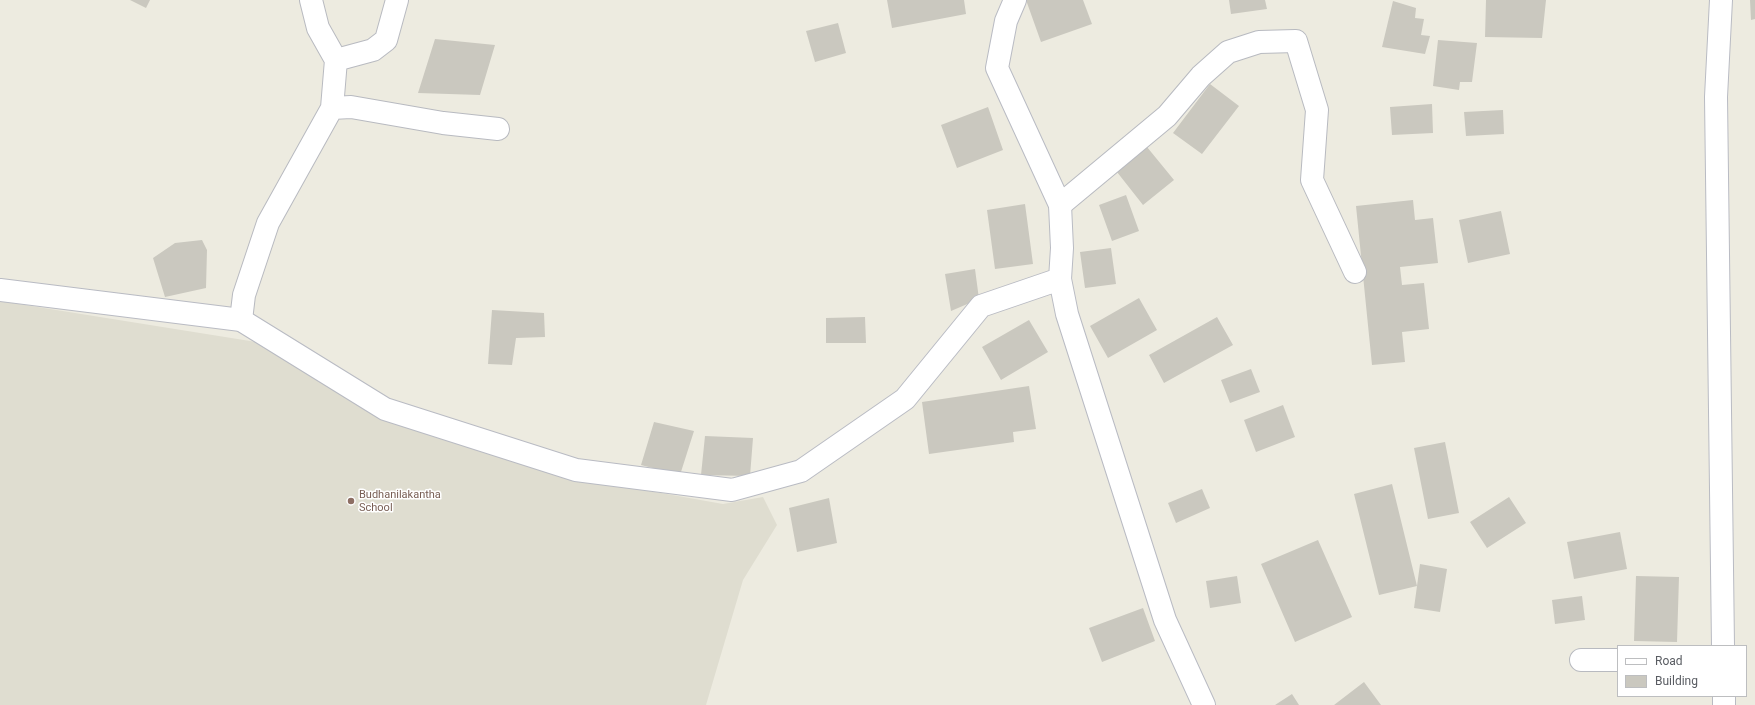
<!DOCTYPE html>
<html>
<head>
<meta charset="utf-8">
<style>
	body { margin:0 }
	#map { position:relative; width:1755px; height:705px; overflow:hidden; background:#edebe0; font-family:Roboto,sans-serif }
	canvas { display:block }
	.legend { position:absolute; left:1617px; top:645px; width:130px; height:52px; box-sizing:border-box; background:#fff; border:1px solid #bdbec0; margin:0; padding:5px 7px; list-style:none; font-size:12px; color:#595c62 }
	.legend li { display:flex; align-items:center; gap:8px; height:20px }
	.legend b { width:20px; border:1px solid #bdbec0 }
</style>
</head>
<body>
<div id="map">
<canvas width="1755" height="705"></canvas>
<ul class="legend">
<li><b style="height:5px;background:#fff"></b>Road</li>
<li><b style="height:11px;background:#cac8bf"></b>Building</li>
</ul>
</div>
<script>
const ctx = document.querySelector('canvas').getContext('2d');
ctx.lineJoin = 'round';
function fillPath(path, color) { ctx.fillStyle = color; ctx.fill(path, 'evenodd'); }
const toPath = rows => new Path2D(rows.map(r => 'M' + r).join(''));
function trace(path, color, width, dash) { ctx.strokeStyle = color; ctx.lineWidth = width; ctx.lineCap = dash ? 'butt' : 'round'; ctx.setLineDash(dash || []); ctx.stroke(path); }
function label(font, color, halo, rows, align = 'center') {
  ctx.font = font + ' Roboto,sans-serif'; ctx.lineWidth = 3; ctx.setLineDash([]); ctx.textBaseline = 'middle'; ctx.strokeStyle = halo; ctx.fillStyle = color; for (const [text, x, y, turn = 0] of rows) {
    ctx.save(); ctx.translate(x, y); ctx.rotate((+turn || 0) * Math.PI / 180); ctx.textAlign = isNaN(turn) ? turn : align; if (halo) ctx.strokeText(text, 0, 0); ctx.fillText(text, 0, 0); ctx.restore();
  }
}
fillPath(toPath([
	[0,301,275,345,381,414,554,474,723,504,763,497,777,525,743,580,706,705,0,705]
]), '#dfddd0');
fillPath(toPath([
	[130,0,150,0,146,8],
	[887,0,964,0,966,14,892,28],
	[1026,0,1083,0,1092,24,1041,42],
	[1229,0,1265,0,1267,9,1231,14],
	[1486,0,1546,0,1542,38,1485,37],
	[1750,0,1755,0,1755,19,1751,20],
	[1393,1,1416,8,1415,18,1424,19,1421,35,1430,36,1425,54,1382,47],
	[838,23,846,53,815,62,806,31],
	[435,39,495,45,480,95,418,93],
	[1438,40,1477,43,1472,82,1460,82,1459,90,1433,86],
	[1210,84,1239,106,1202,154,1173,133],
	[1432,104,1433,133,1392,135,1390,107],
	[988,107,1003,150,957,168,941,125],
	[1503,110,1504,134,1466,136,1464,112],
	[1147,147,1174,180,1143,205,1117,172],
	[1126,195,1139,231,1112,241,1099,205],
	[1413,200,1415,220,1433,218,1438,263,1400,267,1402,285,1424,283,1429,329,1402,332,1405,362,1372,365,1356,206],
	[1025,204,1033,264,995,269,987,210],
	[1501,211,1510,254,1468,263,1459,220],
	[202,240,207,250,206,288,165,297,153,258,175,243],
	[1111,248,1116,284,1085,288,1080,252],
	[975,269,979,299,951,311,945,274],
	[1139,298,1157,330,1108,358,1090,326],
	[492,310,544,313,545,337,516,338,512,365,488,364],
	[865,317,866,343,826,343,826,318],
	[1217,317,1233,345,1164,383,1149,355],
	[1029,320,1048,352,1001,380,982,347],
	[1251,369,1260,392,1230,403,1221,380],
	[1029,386,1036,429,1013,432,1014,442,929,454,922,402],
	[1283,405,1295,437,1256,452,1244,420],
	[654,422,694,431,680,475,641,465],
	[705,436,753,438,750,476,701,475],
	[1445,442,1459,513,1428,519,1414,448],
	[1392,484,1417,586,1379,595,1354,494],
	[1202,489,1210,508,1176,523,1168,503],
	[1509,497,1526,523,1487,548,1470,522],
	[829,498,837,543,797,552,789,508],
	[1620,532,1627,569,1574,579,1567,542],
	[1318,540,1352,617,1295,642,1261,564],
	[1420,564,1447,569,1440,612,1414,608],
	[1237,576,1241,603,1210,608,1206,581],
	[1636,576,1679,577,1677,642,1634,641],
	[1582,596,1585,620,1555,624,1552,600],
	[1143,608,1155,641,1102,662,1089,628],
	[1364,682,1381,705,1334,705],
	[1292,694,1299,705,1275,705]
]), '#cac8bf');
const street = toPath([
	[336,60,373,50,386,40,397,0],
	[332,108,351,107,443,123,498,129],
	[1060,205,1167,116,1201,76,1228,52,1259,42,1296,41,1317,110,1312,180,1355,272],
	[241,320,244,295,268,223,332,108,336,60,318,28,311,0],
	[1581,660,1618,660]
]);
const secondary = toPath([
	[1015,0,1006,21,997,68,1060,205,1062,248,1060,279,1067,314,1165,620,1204,705],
	[1721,0,1716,97,1723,646],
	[0,290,241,320,385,409,576,470,732,490,801,471,905,399,981,306,1060,279],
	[1724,696,1724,705]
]);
trace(street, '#b8bac0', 24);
trace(secondary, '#b9bbc3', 24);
trace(street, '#fff', 22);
trace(secondary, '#fff', 22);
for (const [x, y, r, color] of [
	[351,501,4,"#8d6e63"]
]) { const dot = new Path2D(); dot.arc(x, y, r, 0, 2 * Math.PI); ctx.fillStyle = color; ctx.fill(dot); trace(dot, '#fff', 1.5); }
label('11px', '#785e54', '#fff', [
	["Budhanilakantha",359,495],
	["School",359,508]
], 'left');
</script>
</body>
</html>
